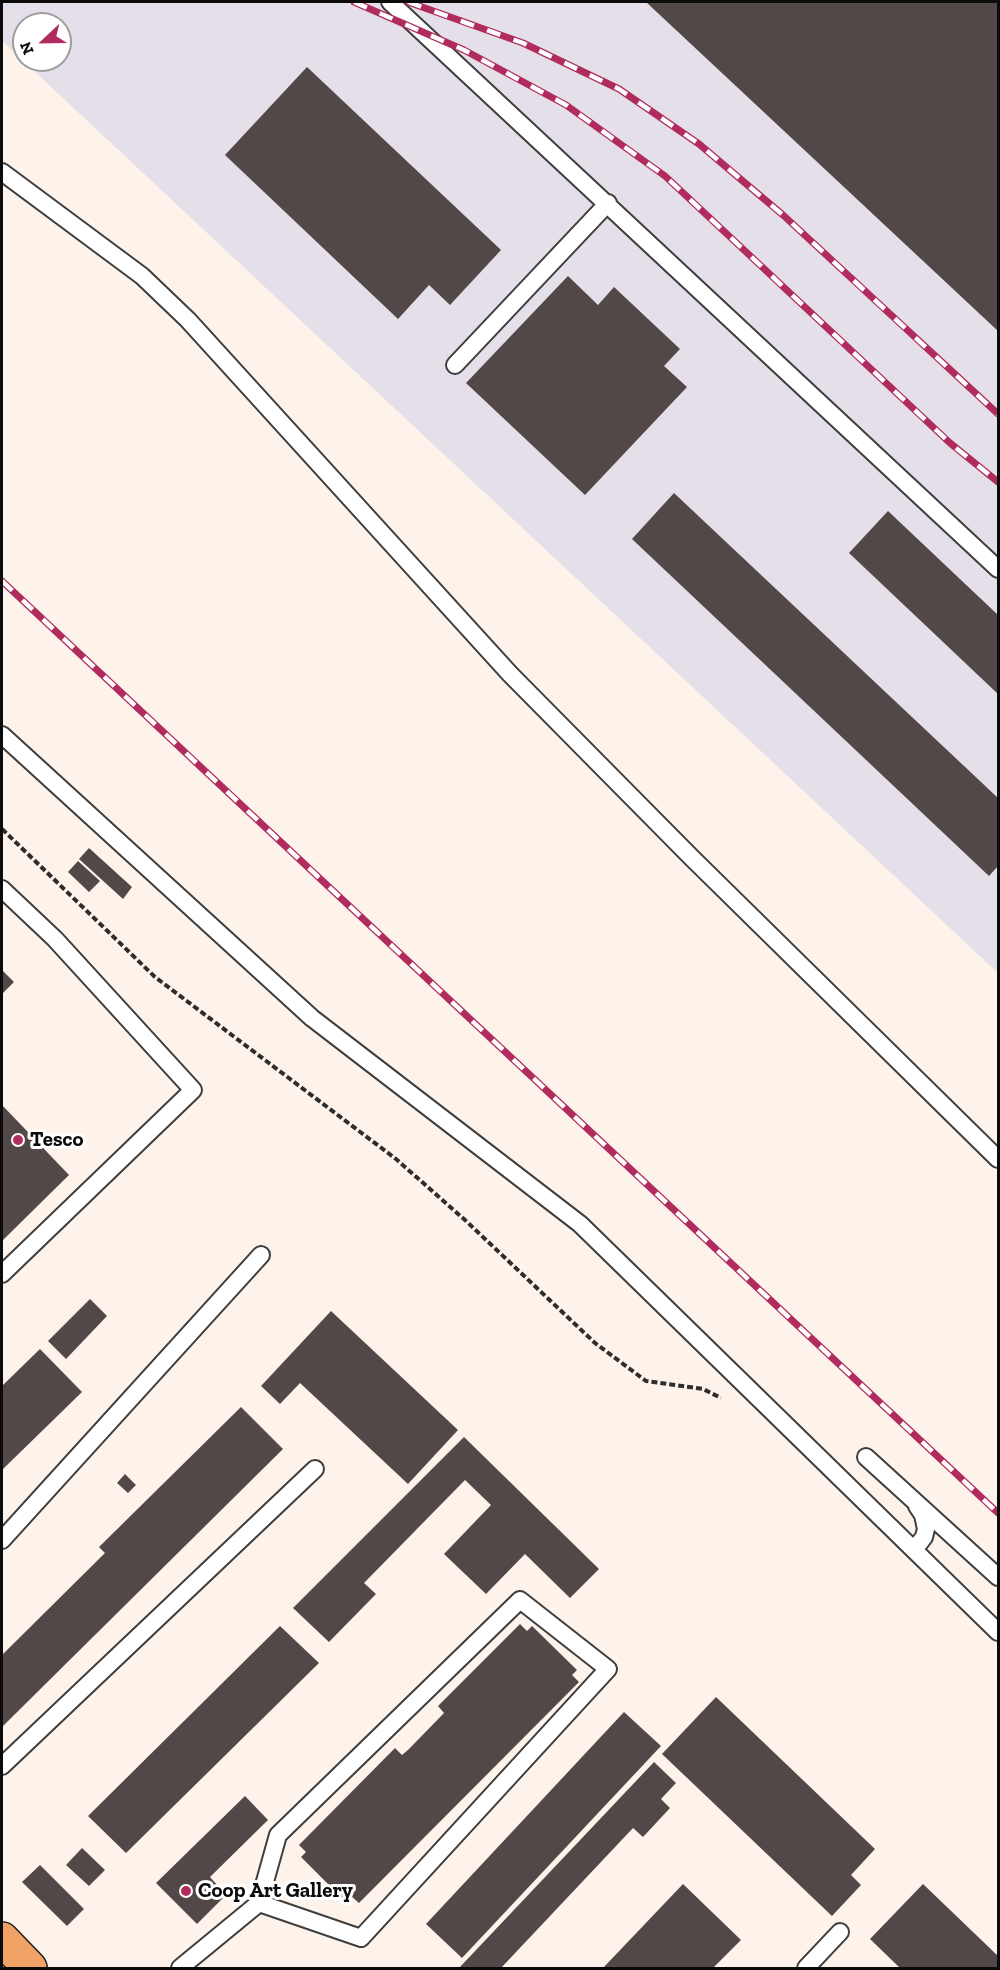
<!DOCTYPE html>
<html>
<head>
<meta charset="utf-8">
<style>
	body { margin:0 }
	#map { position:relative; width:1000px; height:1970px; overflow:hidden; background:#fef3ea; font-family:"Zilla Slab",serif }
	canvas { display:block }
	.frame { position:absolute; inset:0; border:3px solid #0b0b0b; pointer-events:none }
	.north { position:absolute; left:12px; top:12px; width:60px; height:60px; box-sizing:border-box; background:#fff; border:2px solid #9d9d9d; border-radius:50%; rotate:248deg; font-size:16px; font-weight:700; line-height:24px; text-align:center; color:#0b0b0b }
	.north::after { content:''; display:block; margin:auto; width:21px; height:27px; background:#b12c5e; clip-path:polygon(50% 0,100% 100%,50% 72%,0 100%) }
</style>
</head>
<body>
<div id="map">
<canvas width="1000" height="1970"></canvas>
<div class="frame"></div>
<div class="north">N</div>
</div>
<script>
const ctx = document.querySelector('canvas').getContext('2d');
ctx.lineJoin = 'round';
function fillPath(path, color) { ctx.fillStyle = color; ctx.fill(path, 'evenodd'); }
const toPath = rows => new Path2D(rows.map(r => 'M' + r).join(''));
function trace(path, color, width, dash) { ctx.strokeStyle = color; ctx.lineWidth = width; ctx.lineCap = dash ? 'butt' : 'round'; ctx.setLineDash(dash || []); ctx.stroke(path); }
function label(font, color, halo, rows, align = 'center') {
  ctx.font = font + ' "Zilla Slab",serif'; ctx.lineWidth = 6; ctx.setLineDash([]); ctx.textBaseline = 'middle'; ctx.strokeStyle = halo; ctx.fillStyle = color; for (const [text, x, y, turn = 0] of rows) {
    ctx.save(); ctx.translate(x, y); ctx.rotate((+turn || 0) * Math.PI / 180); ctx.textAlign = isNaN(turn) ? turn : align; if (halo) ctx.strokeText(text, 0, 0); ctx.fillText(text, 0, 0); ctx.restore();
  }
}
fillPath(toPath([
	[2,2,998,2,998,973,2,41],
	[24,24,60,24,60,60,24,60]
]), '#e5dfe9');
fillPath(toPath([
	[646,2,998,2,998,331],
	[307,67,501,250,450,305,429,285,398,319,225,155],
	[568,276,598,305,614,287,680,349,664,366,687,387,585,495,466,383],
	[674,493,998,798,998,866,989,876,632,539],
	[888,511,998,615,998,694,849,553],
	[89,848,132,887,123,899,79,859],
	[78,861,100,881,89,892,68,872],
	[2,970,14,982,2,994],
	[2,1105,69,1175,2,1241],
	[90,1299,107,1316,66,1359,48,1341],
	[331,1311,458,1430,408,1484,300,1383,280,1404,261,1386],
	[40,1349,82,1392,2,1470,2,1386],
	[241,1407,283,1449,2,1727,2,1655,105,1553,99,1547],
	[464,1437,599,1569,570,1598,525,1554,486,1594,444,1554,491,1505,465,1480,364,1583,376,1594,329,1642,293,1608],
	[125,1474,136,1485,128,1493,117,1483],
	[520,1624,527,1631,532,1626,577,1670,572,1675,579,1682,359,1903,351,1896,346,1902,301,1857,306,1852,299,1845,395,1748,402,1755,409,1749,444,1713,438,1706],
	[280,1626,319,1663,126,1853,88,1816],
	[716,1697,875,1849,851,1875,861,1885,832,1916,662,1754],
	[624,1712,661,1746,462,1958,426,1924],
	[654,1762,676,1783,661,1799,670,1808,643,1837,633,1828,501,1968,459,1968],
	[245,1796,268,1820,210,1877,226,1895,197,1924,156,1883],
	[82,1848,105,1870,89,1886,66,1865],
	[40,1865,84,1909,67,1926,22,1882],
	[683,1884,741,1940,713,1968,603,1968],
	[923,1884,998,1956,998,1968,900,1968,870,1939]
]), '#524848');
const service = toPath([
	[390,2,998,569],
	[2,172,142,276,188,320,510,674,691,857,998,1159],
	[455,365,608,203],
	[2,735,312,1018,580,1224,998,1632],
	[2,889,55,939,193,1090,2,1274],
	[866,1457,998,1577],
	[2,1540,261,1255],
	[914,1550,924,1537,926,1529,923,1515,917,1506],
	[2,1766,315,1469],
	[180,1968,259,1903,278,1835,520,1600,608,1669,361,1938,259,1903],
	[806,1968,840,1932]
]);
const primary = toPath([
	[2,1939,30,1968]
]);
trace(service, '#3e3e3e', 20);
trace(primary, '#1c1c1c', 36);
trace(toPath([
	[2,829,155,977,396,1159,465,1220,595,1343,646,1381,703,1389,721,1398]
]), '#2d2d2d', 4, [6, 3]);
trace(service, '#fff', 16);
trace(primary, '#f0a267', 33);
const rail = toPath([
	[354,2,464,50,566,105,665,176,950,443,998,482],
	[408,2,523,43,619,89,699,144,783,215,998,414],
	[2,581,998,1513]
]);
trace(rail, '#b12c5e', 7);
trace(rail, '#fff', 4.5, [14]);
for (const [x, y, r, color] of [
	[18,1140,6,"#b12c5e"],
	[186,1891,6,"#b12c5e"]
]) { const dot = new Path2D(); dot.arc(x, y, r, 0, 2 * Math.PI); ctx.fillStyle = color; ctx.fill(dot); trace(dot, '#fff', 2); }
label('bold 21px', '#0b0b0b', '#fff', [
	["Tesco",30,1140],
	["Coop Art Gallery",198,1891]
], 'left');
</script>
</body>
</html>
